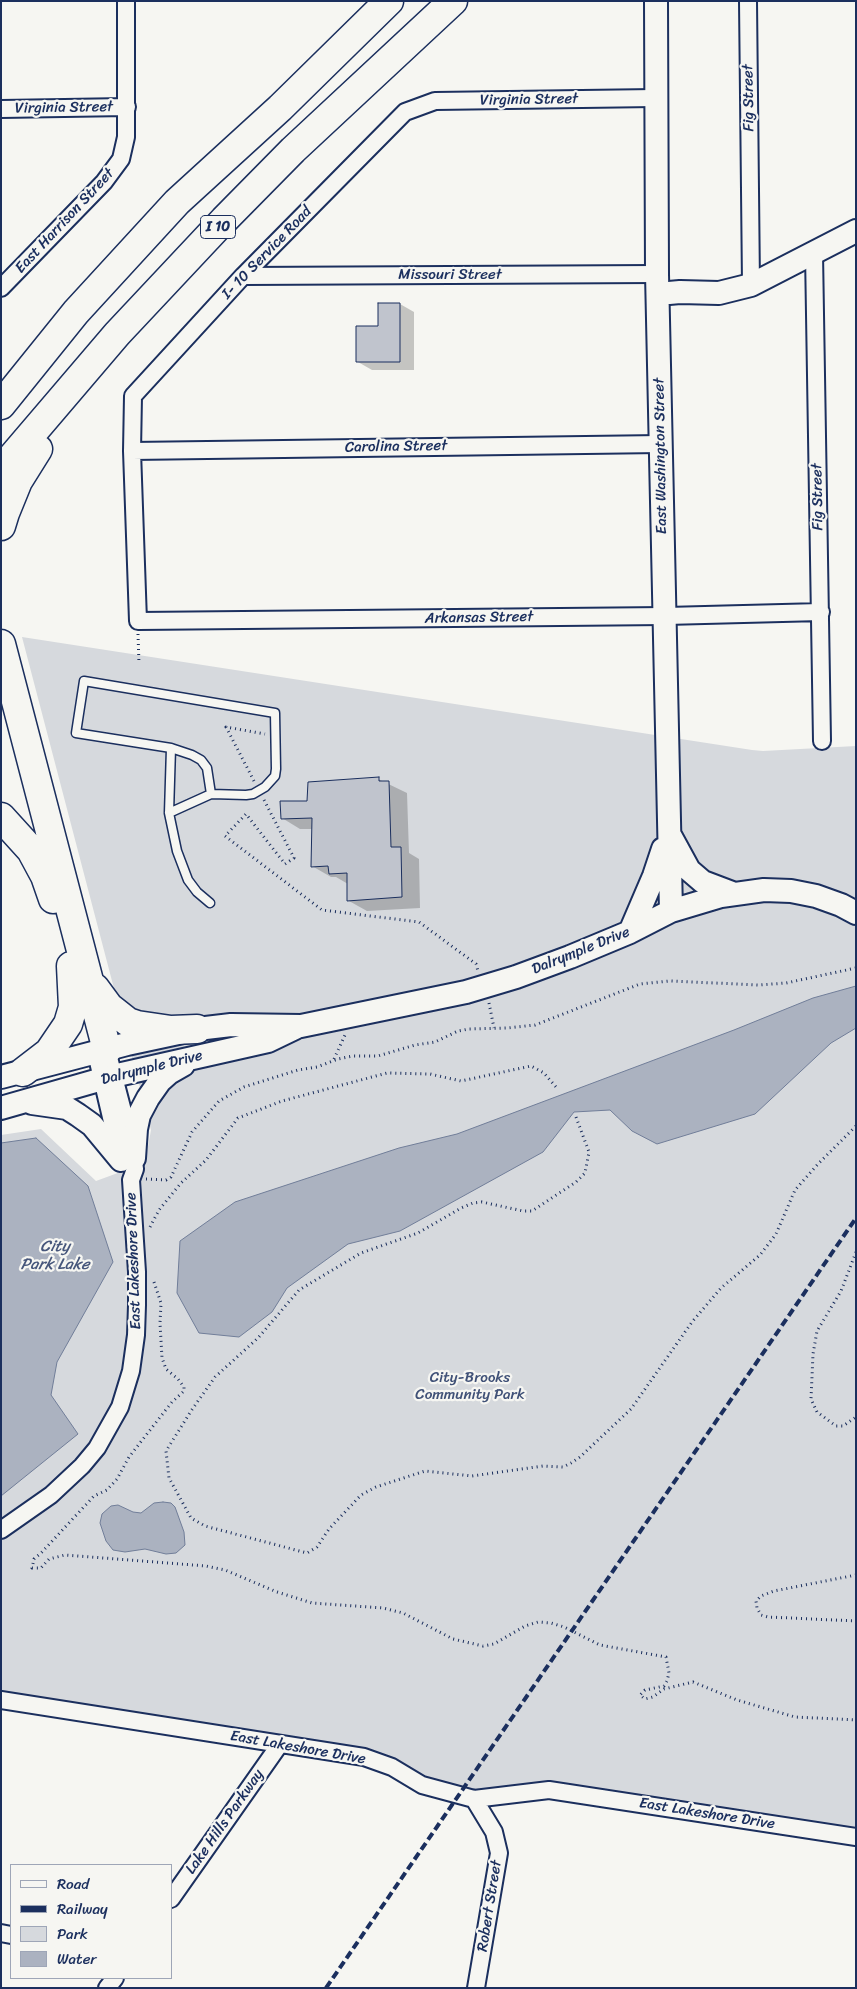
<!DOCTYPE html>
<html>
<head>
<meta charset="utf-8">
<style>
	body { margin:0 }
	#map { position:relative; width:857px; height:1989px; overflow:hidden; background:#f6f6f2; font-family:Sriracha,sans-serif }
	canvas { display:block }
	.frame { position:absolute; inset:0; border:2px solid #1b2f5e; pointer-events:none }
	.legend { position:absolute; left:10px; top:1864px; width:162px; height:115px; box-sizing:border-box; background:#f6f6f2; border:1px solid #9ea6b7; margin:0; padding:6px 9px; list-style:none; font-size:15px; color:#1b2f5e }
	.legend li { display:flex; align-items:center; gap:10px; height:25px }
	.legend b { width:25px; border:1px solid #9ea6b7 }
</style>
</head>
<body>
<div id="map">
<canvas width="857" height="1989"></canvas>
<div class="frame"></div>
<ul class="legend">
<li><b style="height:6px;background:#f6f6f2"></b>Road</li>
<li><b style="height:6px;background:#1b2f5e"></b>Railway</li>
<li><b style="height:14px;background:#d6d9dd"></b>Park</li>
<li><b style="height:14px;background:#abb2c0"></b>Water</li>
</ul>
</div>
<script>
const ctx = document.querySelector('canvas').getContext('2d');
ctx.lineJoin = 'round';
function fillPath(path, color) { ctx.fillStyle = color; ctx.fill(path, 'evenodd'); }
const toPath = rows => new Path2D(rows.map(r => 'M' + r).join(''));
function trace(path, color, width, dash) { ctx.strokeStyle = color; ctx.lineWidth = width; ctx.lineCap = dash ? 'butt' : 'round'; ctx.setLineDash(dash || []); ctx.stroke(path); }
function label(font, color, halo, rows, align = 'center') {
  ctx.font = font + ' Sriracha,sans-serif'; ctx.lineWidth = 4.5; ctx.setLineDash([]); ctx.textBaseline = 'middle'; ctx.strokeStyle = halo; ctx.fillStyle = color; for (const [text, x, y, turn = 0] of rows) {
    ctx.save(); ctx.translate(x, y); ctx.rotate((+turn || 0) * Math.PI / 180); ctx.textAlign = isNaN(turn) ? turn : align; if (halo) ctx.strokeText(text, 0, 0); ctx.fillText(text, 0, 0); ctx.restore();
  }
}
fillPath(toPath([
	[22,637,752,750,763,751,856,746,856,1837,549,1790,474,1799,364,1757,1,1700,1,1135,41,1129,96,1181,145,1163,151,1130]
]), '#d6d9dd');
const water = toPath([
	[856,986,856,1028,831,1043,755,1114,657,1144,632,1131,610,1110,574,1112,543,1152,400,1231,348,1244,287,1288,272,1312,239,1337,199,1333,177,1293,180,1241,235,1202,399,1148,457,1134,734,1030,813,998,856,986],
	[36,1138,88,1186,113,1262,57,1362,51,1395,78,1434,1,1496,1,1143,36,1138],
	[163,1502,171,1503,175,1507,184,1532,185,1545,176,1553,166,1554,145,1549,125,1552,113,1550,106,1541,100,1523,102,1514,111,1506,118,1505,133,1512,141,1513,154,1503,163,1502]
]);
fillPath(water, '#abb2c0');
trace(water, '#717e99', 1);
fillPath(toPath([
	[400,304,414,312,414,370,372,370,358,362,379,327],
	[378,779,407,793,409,853,419,859,420,908,367,911,349,901,348,884,336,877,331,877,312,866,313,829,300,829,282,818]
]), '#0003');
const building = toPath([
	[378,303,400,303,400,362,356,362,356,326,378,326,378,303],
	[379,777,379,781,389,781,391,847,401,847,402,897,347,901,347,873,329,874,328,866,311,867,312,818,281,819,280,801,307,801,308,782,379,777]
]);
fillPath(building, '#c0c4cd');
trace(building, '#1b2f5e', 1);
const lane = toPath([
	[171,748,169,813,177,851,188,880,197,892,210,903],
	[169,813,211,794,246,795,253,794,265,787,275,776,276,769,275,713,84,681,76,733,171,748,192,755,201,760,207,768,211,794]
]);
const street = toPath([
	[748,1,751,285],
	[655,98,435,101,405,112,243,276,133,396,132,451,138,621,666,616,821,612],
	[1,109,127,107],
	[814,253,822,741],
	[243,276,657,274],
	[1,288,104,182,121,159,126,137,126,1],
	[132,451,661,444],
	[96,1053,120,1156],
	[1,1530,51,1495,82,1466,97,1448,120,1407,131,1371,136,1335,137,1305,137,1272,131,1180,135,1169,131,1142,107,1050],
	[1,1700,364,1757,392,1767,422,1785,474,1799,549,1790,856,1837],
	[474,1799,494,1832,499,1853,476,1988],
	[171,1899,280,1744],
	[1,1933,11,1935],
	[107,1988,115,1978]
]);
const secondary = toPath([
	[656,1,657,274,671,911],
	[658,294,680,292,719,293,751,285,856,231],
	[671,837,689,870,703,882,732,893],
	[630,932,654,876,663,849],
	[1,1077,127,1044,197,1029,231,1025,301,1026,466,992,516,977,570,957,630,932,671,911,721,896,764,890,791,891,816,896,841,905,856,913],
	[32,1103,67,1108,78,1115,92,1125,121,1160],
	[1,1108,113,1076,268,1041,295,1028],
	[134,1158,136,1129,139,1115,148,1098,160,1081,169,1073,183,1065]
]);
const highway = toPath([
	[1,405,76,312,177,202,280,108,389,1],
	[1,470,117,334,224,220,293,150,453,1],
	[1,526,5,513,18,481,38,449],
	[1,644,107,1050],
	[1,817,31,850,45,876,53,899],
	[95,988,109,1007,128,1022,137,1025,171,1030,197,1029],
	[23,1072,49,1052,68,1024,73,1007,71,966]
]);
trace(lane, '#1b2f5e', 11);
trace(street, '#1b2f5e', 20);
trace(secondary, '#1b2f5e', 26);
trace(highway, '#1b2f5e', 31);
trace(toPath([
	[138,634,139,664],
	[254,781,226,727,265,734],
	[264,800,294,858,285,864,246,814,225,836,322,910,419,922,476,964,478,971],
	[489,1003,494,1028],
	[334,1059,345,1035],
	[576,1117,589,1152,585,1173,576,1182,532,1211,523,1211,482,1202,473,1203,461,1208,418,1233,361,1253,299,1290,258,1338,215,1377,191,1411,166,1451,169,1478,191,1518,205,1526,307,1553,317,1547,329,1529,361,1495,376,1487,425,1471,472,1476,543,1466,563,1467,571,1463,580,1457,631,1409,692,1322,721,1288,760,1255,770,1242,776,1234,795,1190,818,1164,856,1126],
	[146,1179,166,1180,171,1177,192,1132,219,1101,244,1087,298,1070,317,1067,338,1059,353,1056,378,1056,415,1045,435,1042,458,1031,469,1029,507,1028,535,1025,640,984,670,981,759,985,786,983,856,968],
	[150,1227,159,1210,181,1183,206,1160,238,1118,282,1101,387,1073,430,1074,461,1081,531,1066,544,1073,556,1087],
	[856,1252,841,1291,817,1331,813,1354,811,1399,817,1412,836,1426,843,1426,856,1417],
	[154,1282,161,1303,160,1323,162,1358,166,1369,178,1379,184,1387,184,1391,172,1402,129,1457,117,1479,107,1490,94,1496,42,1552,34,1559,32,1568,41,1568,49,1559,65,1555,206,1566,225,1570,277,1592,312,1603,383,1608,403,1613,453,1639,483,1646,494,1644,525,1626,538,1622,551,1623,564,1627,600,1645,666,1657,669,1673,667,1681,664,1686,645,1690,640,1695,645,1699,653,1697,664,1689,693,1682,737,1700,795,1717,856,1720],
	[856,1575,774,1591,761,1596,756,1601,757,1608,761,1615,768,1617,856,1621]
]), '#1b2f5e', 3, [1, 4]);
trace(lane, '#f6f6f2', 8);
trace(street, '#f6f6f2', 16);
trace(secondary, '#f6f6f2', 22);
trace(highway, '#f6f6f2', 28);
trace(toPath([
	[326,1988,856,1218]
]), '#1b2f5e', 4, [8, 4]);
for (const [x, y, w] of [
	[218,227,35]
]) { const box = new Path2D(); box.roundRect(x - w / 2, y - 11.5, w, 23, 4); ctx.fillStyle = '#f6f6f2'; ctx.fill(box); trace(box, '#1b2f5e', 1); }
label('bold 14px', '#1b2f5e', null, [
	["I 10",218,227]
]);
label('15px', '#1b2f5e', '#f6f6f2', [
	["Fig Street",749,98,-91],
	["Virginia Street",529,100,-1],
	["Virginia Street",64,108,-1],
	["East Harrison Street",65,221,-47],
	["I- 10 Service Road",267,253,-46],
	["Missouri Street",450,275],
	["Carolina Street",396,447,-1],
	["East Washington Street",661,456,-91],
	["Fig Street",818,497,-91],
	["Arkansas Street",479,618,-1],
	["Dalrymple Drive",581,951,-22],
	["Dalrymple Drive",152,1068,-14],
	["East Lakeshore Drive",134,1261,-92],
	["East Lakeshore Drive",298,1748,10],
	["East Lakeshore Drive",707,1814,9],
	["Lake Hills Parkway",225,1822,-55],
	["Robert Street",490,1906,-81]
]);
label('15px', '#405177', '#f6f6f2', [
	["City-Brooks",470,1378],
	["Community Park",470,1395]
]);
label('italic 16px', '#46567b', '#f6f6f2', [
	["City",55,1247],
	["Park Lake",55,1265]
]);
</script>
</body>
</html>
